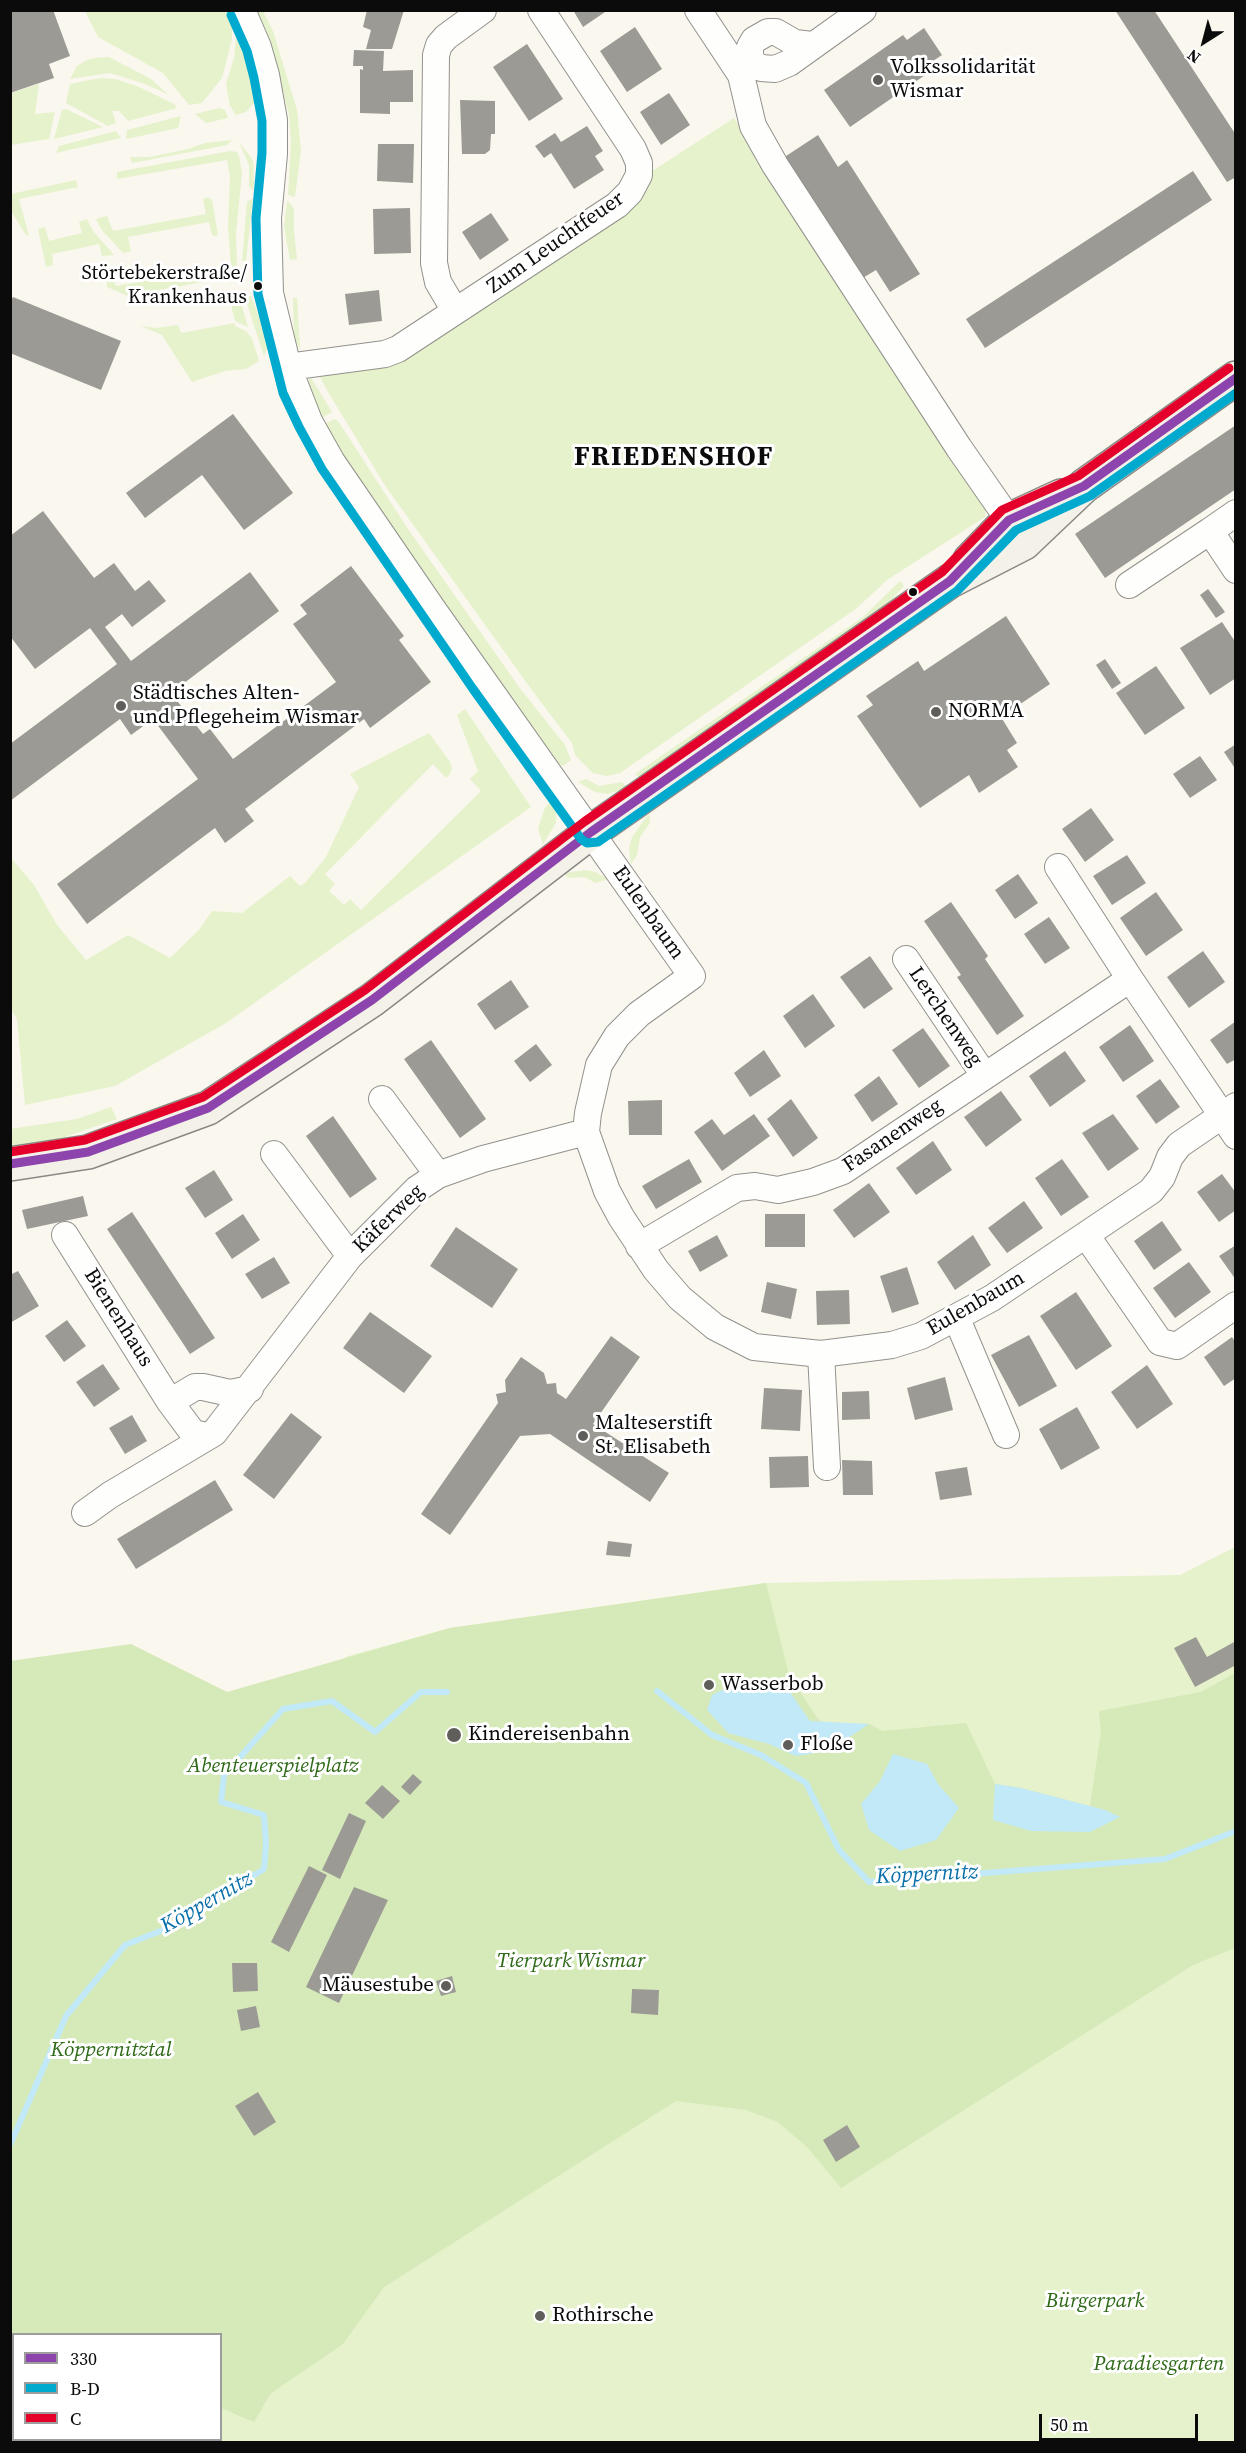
<!DOCTYPE html>
<html>
<head>
<meta charset="utf-8">
<style>
	body { margin:0 }
	#map { position:relative; width:1246px; height:2453px; overflow:hidden; background:#faf7ee; font-family:"Source Serif 4",serif }
	canvas { display:block }
	.frame { position:absolute; inset:0; border:12px solid #0b0b0b; pointer-events:none }
	.legend { position:absolute; left:12px; top:2333px; width:210px; height:108px; box-sizing:border-box; background:#fff; border:2px solid #9d9d9d; margin:0; padding:8px 10px; list-style:none; font-size:18px; color:#0b0b0b }
	.legend li { display:flex; align-items:center; gap:12px; height:30px }
	.legend b { width:30px; border:2px solid #9d9d9d }
	.north { position:absolute; left:1174px; top:12px; width:60px; height:60px; -webkit-text-stroke:4px #fff; paint-order:stroke; rotate:216deg; font-size:16px; font-weight:700; line-height:24px; text-align:center; color:#0b0b0b }
	.north::after { content:''; display:block; margin:auto; width:21px; height:27px; background:#0b0b0b; clip-path:polygon(50% 0,100% 100%,50% 72%,0 100%) }
	.scale { position:absolute; left:1039px; top:2414px; width:159px; height:27px; box-sizing:border-box; border:3px solid #0b0b0b; border-top:0; padding-left:8px; font-size:18px; line-height:21px; white-space:nowrap; color:#0b0b0b; -webkit-text-stroke:4px #fff; paint-order:stroke }
</style>
</head>
<body>
<div id="map">
<canvas width="1246" height="2453"></canvas>
<div class="frame"></div>
<ul class="legend">
<li><b style="height:8px;background:#8e44ad"></b>330</li>
<li><b style="height:8px;background:#00a9ce"></b>B-D</li>
<li><b style="height:8px;background:#e4002b"></b>C</li>
</ul>
<div class="north">N</div>
<div class="scale">50 m</div>
</div>
<script>
const ctx = document.querySelector('canvas').getContext('2d');
ctx.lineJoin = 'round';
function fillPath(path, color) { ctx.fillStyle = color; ctx.fill(path, 'evenodd'); }
const toPath = rows => new Path2D(rows.map(r => 'M' + r).join(''));
function trace(path, color, width, dash) { ctx.strokeStyle = color; ctx.lineWidth = width; ctx.lineCap = dash ? 'butt' : 'round'; ctx.setLineDash(dash || []); ctx.stroke(path); }
function label(font, color, halo, rows, align = 'center') {
  ctx.font = font + ' "Source Serif 4",serif'; ctx.lineWidth = 6; ctx.setLineDash([]); ctx.textBaseline = 'middle'; ctx.strokeStyle = halo; ctx.fillStyle = color; for (const [text, x, y, turn = 0] of rows) {
    ctx.save(); ctx.translate(x, y); ctx.rotate((+turn || 0) * Math.PI / 180); ctx.textAlign = isNaN(turn) ? turn : align; if (halo) ctx.strokeText(text, 0, 0); ctx.fillText(text, 0, 0); ctx.restore();
  }
}
fillPath(toPath([
	[85,11,228,11,232,21,232,39,222,78,202,103,189,105,163,73,98,37],
	[255,11,263,11,273,31,297,110,301,151,295,197,288,195,291,142,289,115,279,76],
	[237,27,257,86,254,103,246,112,236,115,230,106,226,84,234,58],
	[109,57,151,79,169,95,145,84,110,73,70,79,77,66,85,61,94,58],
	[100,78,115,79,137,86,174,104,177,108,128,121,119,111,112,111,116,123,108,126,66,103,70,84],
	[39,84,35,114,55,112,49,139,11,145,11,93],
	[219,108,225,110,228,118,206,123,195,114],
	[66,109,103,127,54,139,62,110],
	[181,116,178,128,126,139,127,130],
	[734,118,986,507,985,517,887,580,857,608,620,773,607,776,593,773,575,755,572,743,534,693,386,487,328,392,320,377,320,369,352,366],
	[116,131,121,138,56,153,59,146],
	[232,140,227,145,132,163,130,157,150,157,188,149,205,143],
	[239,142,253,160,254,183,253,191,249,186,249,165],
	[230,151,237,152,239,156,242,173,236,233,237,276,147,292,149,303,146,304,107,287,107,275,112,277,116,286,231,266,228,227,230,176,227,160,117,179,117,172],
	[76,180,78,187,19,199,29,236,26,235,11,211,11,194],
	[208,197,212,200,218,235,216,236,212,235,209,222,128,237,131,251,123,253,101,229,96,219,107,216,113,231,206,214,203,199],
	[253,198,246,261,242,261,247,202],
	[288,201,294,209,294,231,297,259,290,260,284,226,287,202],
	[87,219,93,231,114,255,102,256,99,244,52,254,53,265,46,267,38,229,45,227,49,241,82,233,79,222],
	[240,296,243,310,248,327,235,321,229,297],
	[251,296,269,343,264,356,245,298],
	[293,298,297,298,300,349,294,338],
	[235,323,235,326,246,331,252,338,259,361,246,369,225,371,192,382,162,335,141,326,156,328,178,325,181,333],
	[310,376,332,412,320,419,307,385],
	[334,419,338,421,408,529,519,687,565,745,571,760,563,766,557,763,531,730,368,498,323,425],
	[900,581,904,586,873,620,641,778,635,774,863,617],
	[465,709,531,807,226,1023,115,1086,25,1105,17,1019,11,1010,11,858,34,885,57,925,86,960,128,935,170,958,198,931,212,911,242,913,290,876,300,886,305,883,326,857,359,787,350,774,429,733,450,762,452,769,449,775,446,778,433,764,325,874,335,884,329,891,344,905,350,899,361,910,481,791,470,779,478,771,457,715],
	[586,779,599,786,622,782,627,788,608,794,595,792,578,782],
	[552,798,556,809,556,823,543,844,538,829,544,810],
	[649,813,650,823,640,837,637,855,631,864,629,848,632,837],
	[586,870,595,872,608,879,596,883,584,877,568,878,564,873],
	[111,1107,117,1119,62,1138,11,1151,10,1129,77,1119],
	[1235,1547,1235,2442,166,2442,169,2440,220,2440,220,2334,345,1657,450,1628,766,1583,1180,1575]
]), '#e5f2cb');
fillPath(toPath([
	[766,1583,789,1675,818,1719,824,1723,869,1724,883,1731,966,1723,995,1784,1021,1788,1090,1806,1101,1731,1099,1711,1201,1692,1235,1673,1235,1948,1193,1965,841,2188,808,2148,778,2122,746,2110,676,2101,384,2287,343,2344,270,2394,254,2422,221,2408,220,2334,14,2334,14,2440,169,2440,166,2442,11,2442,10,1661,131,1644,227,1692,450,1628]
]), '#d6eab9');
fillPath(toPath([
	[783,1682,810,1721,869,1724,828,1751,796,1756,769,1744,728,1733,707,1710,712,1695,722,1690,746,1691],
	[893,1754,927,1764,938,1784,959,1808,936,1840,900,1851,869,1830,861,1804,880,1781],
	[995,1784,1021,1788,1105,1810,1120,1817,1090,1832,1031,1831,993,1820]
]), '#c1e9f8');
trace(toPath([
	[657,1691,712,1735,761,1755,806,1783,839,1850,869,1882,1165,1859,1236,1831],
	[10,2145,66,2016,125,1945,173,1926,264,1869,266,1844,264,1815,221,1802,224,1775,283,1709,332,1701,375,1732,421,1692,447,1692]
]), '#c1e9f8', 6);
fillPath(toPath([
	[10,10,53,10,70,56,49,64,54,78,10,93],
	[367,10,404,10,392,49,366,49,371,30,363,27],
	[573,10,608,10,583,27],
	[1115,10,1154,10,1236,135,1236,177,1227,182],
	[635,27,662,69,627,92,600,51],
	[924,28,942,55,927,65,931,71,850,127,824,90,903,35,907,40],
	[527,44,563,99,529,121,493,67],
	[354,50,384,51,383,71,413,70,413,102,390,102,390,114,360,113,360,69,363,70,363,66,353,66],
	[669,93,690,125,661,145,640,112],
	[460,100,495,101,495,134,491,134,490,150,485,154,462,154],
	[587,126,603,151,595,156,604,170,574,189,551,153,544,158,535,146,555,133,561,142],
	[818,135,838,167,847,160,920,274,890,292,876,270,861,279,783,158],
	[378,144,414,144,413,183,377,181],
	[1193,171,1212,200,985,348,966,319],
	[410,208,411,253,374,254,373,209],
	[491,213,509,240,480,260,462,232],
	[379,290,382,321,349,325,345,294],
	[13,297,121,341,101,390,10,353,10,303],
	[233,414,293,493,244,530,202,475,145,518,126,493],
	[1236,425,1236,489,1105,578,1075,534],
	[43,511,94,578,114,563,135,591,149,580,166,601,132,627,122,614,105,627,131,661,250,572,279,611,171,693,203,734,210,729,233,759,336,682,293,624,307,614,300,605,351,566,404,636,399,640,431,682,370,728,364,719,245,809,254,821,225,843,215,828,87,924,57,884,198,779,153,719,131,735,120,719,10,801,10,744,117,664,90,628,35,669,10,636,10,536],
	[1208,589,1225,612,1216,618,1200,595],
	[1006,616,1050,684,1001,717,1017,743,1007,750,1018,767,979,793,969,775,920,808,857,716,873,705,866,696,918,661,924,671],
	[1222,622,1236,643,1236,678,1210,695,1180,648],
	[1105,659,1121,683,1112,689,1096,665],
	[1156,666,1185,708,1145,735,1116,693],
	[1236,744,1236,770,1224,752],
	[1200,756,1217,780,1190,798,1173,774],
	[1091,808,1114,840,1085,862,1062,829],
	[1127,855,1146,883,1112,905,1093,876],
	[1018,874,1038,903,1015,919,995,890],
	[1156,892,1183,930,1146,956,1120,918],
	[951,902,988,956,985,959,1024,1016,997,1035,957,977,961,975,924,921],
	[1049,917,1070,948,1045,964,1024,934],
	[1203,951,1225,982,1189,1008,1167,977],
	[870,956,893,989,864,1009,840,977],
	[511,980,529,1007,495,1030,477,1004],
	[813,994,835,1026,805,1048,783,1016],
	[1236,1021,1236,1059,1227,1064,1210,1040],
	[1130,1025,1154,1061,1123,1082,1099,1047],
	[923,1028,950,1066,919,1088,892,1050],
	[431,1040,486,1119,460,1138,404,1059],
	[536,1044,552,1065,530,1082,514,1061],
	[764,1050,781,1076,750,1097,734,1073],
	[1065,1051,1086,1081,1050,1107,1029,1076],
	[879,1076,898,1104,872,1122,854,1095],
	[1160,1079,1180,1107,1156,1124,1136,1096],
	[1001,1091,1022,1120,986,1147,964,1117],
	[791,1099,818,1138,793,1157,767,1119],
	[662,1100,662,1135,629,1135,628,1101],
	[754,1114,770,1136,722,1171,694,1132,712,1119,724,1135],
	[1113,1114,1139,1149,1108,1171,1082,1133],
	[333,1116,377,1179,350,1198,306,1136],
	[933,1141,952,1170,916,1195,896,1168],
	[689,1159,702,1182,656,1209,642,1186],
	[1062,1159,1089,1197,1061,1216,1035,1178],
	[214,1170,233,1200,205,1218,185,1188],
	[1222,1174,1236,1193,1236,1210,1219,1222,1197,1192],
	[869,1183,890,1212,854,1238,833,1210],
	[83,1196,88,1216,27,1229,22,1210],
	[1024,1201,1043,1228,1007,1253,988,1228],
	[132,1212,215,1338,190,1354,107,1229],
	[243,1214,260,1240,232,1259,215,1233],
	[765,1214,805,1214,805,1247,765,1247],
	[1162,1221,1182,1250,1154,1270,1134,1241],
	[456,1227,518,1269,492,1308,430,1266],
	[717,1235,728,1256,700,1272,688,1251],
	[973,1235,991,1265,955,1290,937,1262],
	[1236,1245,1236,1280,1219,1256],
	[274,1257,290,1283,262,1299,245,1274],
	[1189,1262,1211,1292,1175,1318,1153,1288],
	[907,1267,919,1304,892,1313,880,1276],
	[18,1271,39,1306,10,1323,10,1275],
	[767,1282,797,1289,791,1319,761,1312],
	[849,1290,850,1324,817,1325,816,1291],
	[1076,1292,1112,1346,1076,1370,1040,1316],
	[370,1312,432,1356,404,1393,343,1348],
	[67,1320,86,1346,64,1362,45,1336],
	[1029,1335,1057,1386,1019,1407,991,1355],
	[611,1336,640,1357,593,1424,669,1473,650,1502,550,1434,520,1436,450,1535,421,1514,498,1403,496,1394,506,1392,505,1380,521,1357,544,1373,547,1384,556,1383,557,1393,566,1399],
	[1232,1337,1236,1343,1236,1378,1224,1386,1204,1357],
	[103,1364,120,1389,94,1407,76,1382],
	[1147,1365,1173,1404,1137,1429,1111,1392],
	[945,1377,953,1410,915,1420,907,1388],
	[764,1388,802,1390,800,1431,761,1429],
	[869,1391,870,1419,842,1420,842,1392],
	[1077,1407,1100,1448,1061,1470,1039,1429],
	[291,1413,322,1437,274,1499,243,1475],
	[132,1415,147,1441,125,1454,109,1428],
	[808,1456,809,1487,770,1488,769,1457],
	[842,1460,872,1461,873,1495,843,1495],
	[967,1467,972,1495,940,1500,935,1472],
	[215,1480,233,1510,136,1569,117,1539],
	[608,1541,632,1544,630,1557,606,1555],
	[1196,1637,1207,1657,1236,1641,1236,1665,1195,1687,1174,1648],
	[413,1774,422,1782,410,1795,401,1787],
	[382,1785,400,1801,383,1819,365,1803],
	[349,1813,366,1821,340,1879,322,1870],
	[309,1866,327,1875,289,1952,271,1942],
	[354,1887,388,1900,339,2003,306,1987],
	[232,1963,257,1963,258,1991,233,1992],
	[452,1976,456,1992,441,1996,436,1981],
	[632,1989,659,1990,658,2015,631,2013],
	[256,2006,260,2027,241,2031,237,2010],
	[258,2092,276,2122,254,2136,235,2106],
	[847,2125,860,2147,836,2162,823,2140]
]), '#9c9a94');
const street = toPath([
	[242,10,258,47,266,75,274,120,274,154,268,218,270,293,288,367,309,421,332,462,432,608,692,976,639,1014,617,1036,599,1065,588,1113,586,1132,607,1191,621,1217,656,1270,680,1298,715,1327,754,1347,821,1354,892,1345,921,1336,992,1298,1151,1191,1162,1177,1170,1157,1179,1145,1236,1106],
	[698,10,741,75,753,126,775,165,959,448,1009,520],
	[812,45,795,43,776,32,768,32,754,40,750,47,750,56,753,63,761,68,775,69,789,63,863,10],
	[455,311,438,282,434,263,436,55,439,45,446,37,483,10],
	[288,367,385,354,398,349,617,205,630,192,639,175,639,163,633,149,541,10],
	[1236,513,1210,531,1236,570],
	[1129,585,1210,531],
	[1058,867,1130,979],
	[906,959,984,1075],
	[382,1099,438,1175],
	[274,1154,350,1256],
	[65,1235,170,1402],
	[1086,1235,1160,1342,1177,1346,1236,1305],
	[639,1246,737,1188,755,1186,778,1190,813,1182,843,1171,1130,979,1236,1136],
	[957,1319,1006,1435],
	[821,1354,827,1467],
	[207,1436,193,1433,170,1402,195,1387,203,1387,230,1393,250,1389],
	[85,1513,110,1495,214,1433,350,1256,417,1189,438,1175,483,1159,586,1132]
]);
const secondary = toPath([
	[970,560,1009,520,1061,496],
	[10,1164,88,1152,208,1108,372,1000,591,832,950,581,1024,543,1084,486,1236,378]
]);
trace(street, '#93918d', 28);
trace(secondary, '#898884', 36);
trace(street, '#fefefc', 26);
trace(secondary, '#f4f2e8', 33);
trace(toPath([
	[10,1164,88,1152,208,1108,372,1000,591,832,950,581,1009,520,1084,486,1236,378]
]), '#8e44ad', 9);
trace(toPath([
	[231,15,247,51,254,78,262,121,262,153,256,218,258,294,283,393,299,427,322,469,473,689,581,839,587,843,598,842,957,591,1016,530,1090,496,1236,393]
]), '#00a9ce', 9);
trace(toPath([
	[10,1152,85,1140,203,1097,365,990,584,822,942,572,1002,510,1078,476,1229,368]
]), '#e4002b', 9);
for (const [x, y, r, color] of [
	[878,80,6,"#5f5e5a"],
	[258,286,5,"#0b0b0b"],
	[913,592,5,"#0b0b0b"],
	[121,706,6,"#5f5e5a"],
	[936,712,6,"#5f5e5a"],
	[583,1436,6,"#5f5e5a"],
	[709,1685,6,"#5f5e5a"],
	[454,1735,8,"#5f5e5a"],
	[788,1745,6,"#5f5e5a"],
	[446,1986,6,"#5f5e5a"],
	[540,2316,6,"#5f5e5a"]
]) { const dot = new Path2D(); dot.arc(x, y, r, 0, 2 * Math.PI); ctx.fillStyle = color; ctx.fill(dot); trace(dot, '#fff', 2); }
label('20px', '#0b0b0b', '#fff', [
	["Störtebekerstraße/",247,274],
	["Krankenhaus",247,298]
], 'right');
label('21px', '#0b0b0b', '#fff', [
	["Volkssolidarität",890,68],
	["Wismar",890,92],
	["Städtisches Alten-",133,694],
	["und Pflegeheim Wismar",133,718],
	["NORMA",948,712],
	["Malteserstift",595,1424],
	["St. Elisabeth",595,1448],
	["Wasserbob",721,1685],
	["Kindereisenbahn",468,1735],
	["Floße",800,1745],
	["Mäusestube",434,1986,"right"],
	["Rothirsche",552,2316]
], 'left');
label('21px', '#0b0b0b', '#fff', [
	["Zum Leuchtfeuer",556,243,-35],
	["Eulenbaum",648,913,55],
	["Lerchenweg",945,1017,56],
	["Fasanenweg",893,1136,-34],
	["Käferweg",389,1219,-44],
	["Eulenbaum",976,1304,-30],
	["Bienenhaus",118,1318,58]
]);
label('italic 21px', '#2d6916', '#fff', [
	["Abenteuerspielplatz",273,1767],
	["Tierpark Wismar",571,1962],
	["Köppernitztal",111,2051],
	["Bürgerpark",1095,2302],
	["Paradiesgarten",1159,2365]
]);
label('italic 22px', '#096fa9', '#fff', [
	["Köppernitz",927,1875,-3],
	["Köppernitz",207,1903,-30]
]);
ctx.letterSpacing = '1.5px';
label('bold 27px', '#0b0b0b', '#fff', [
	["FRIEDENSHOF",674,458]
]);
ctx.letterSpacing = '0px';
</script>
</body>
</html>
